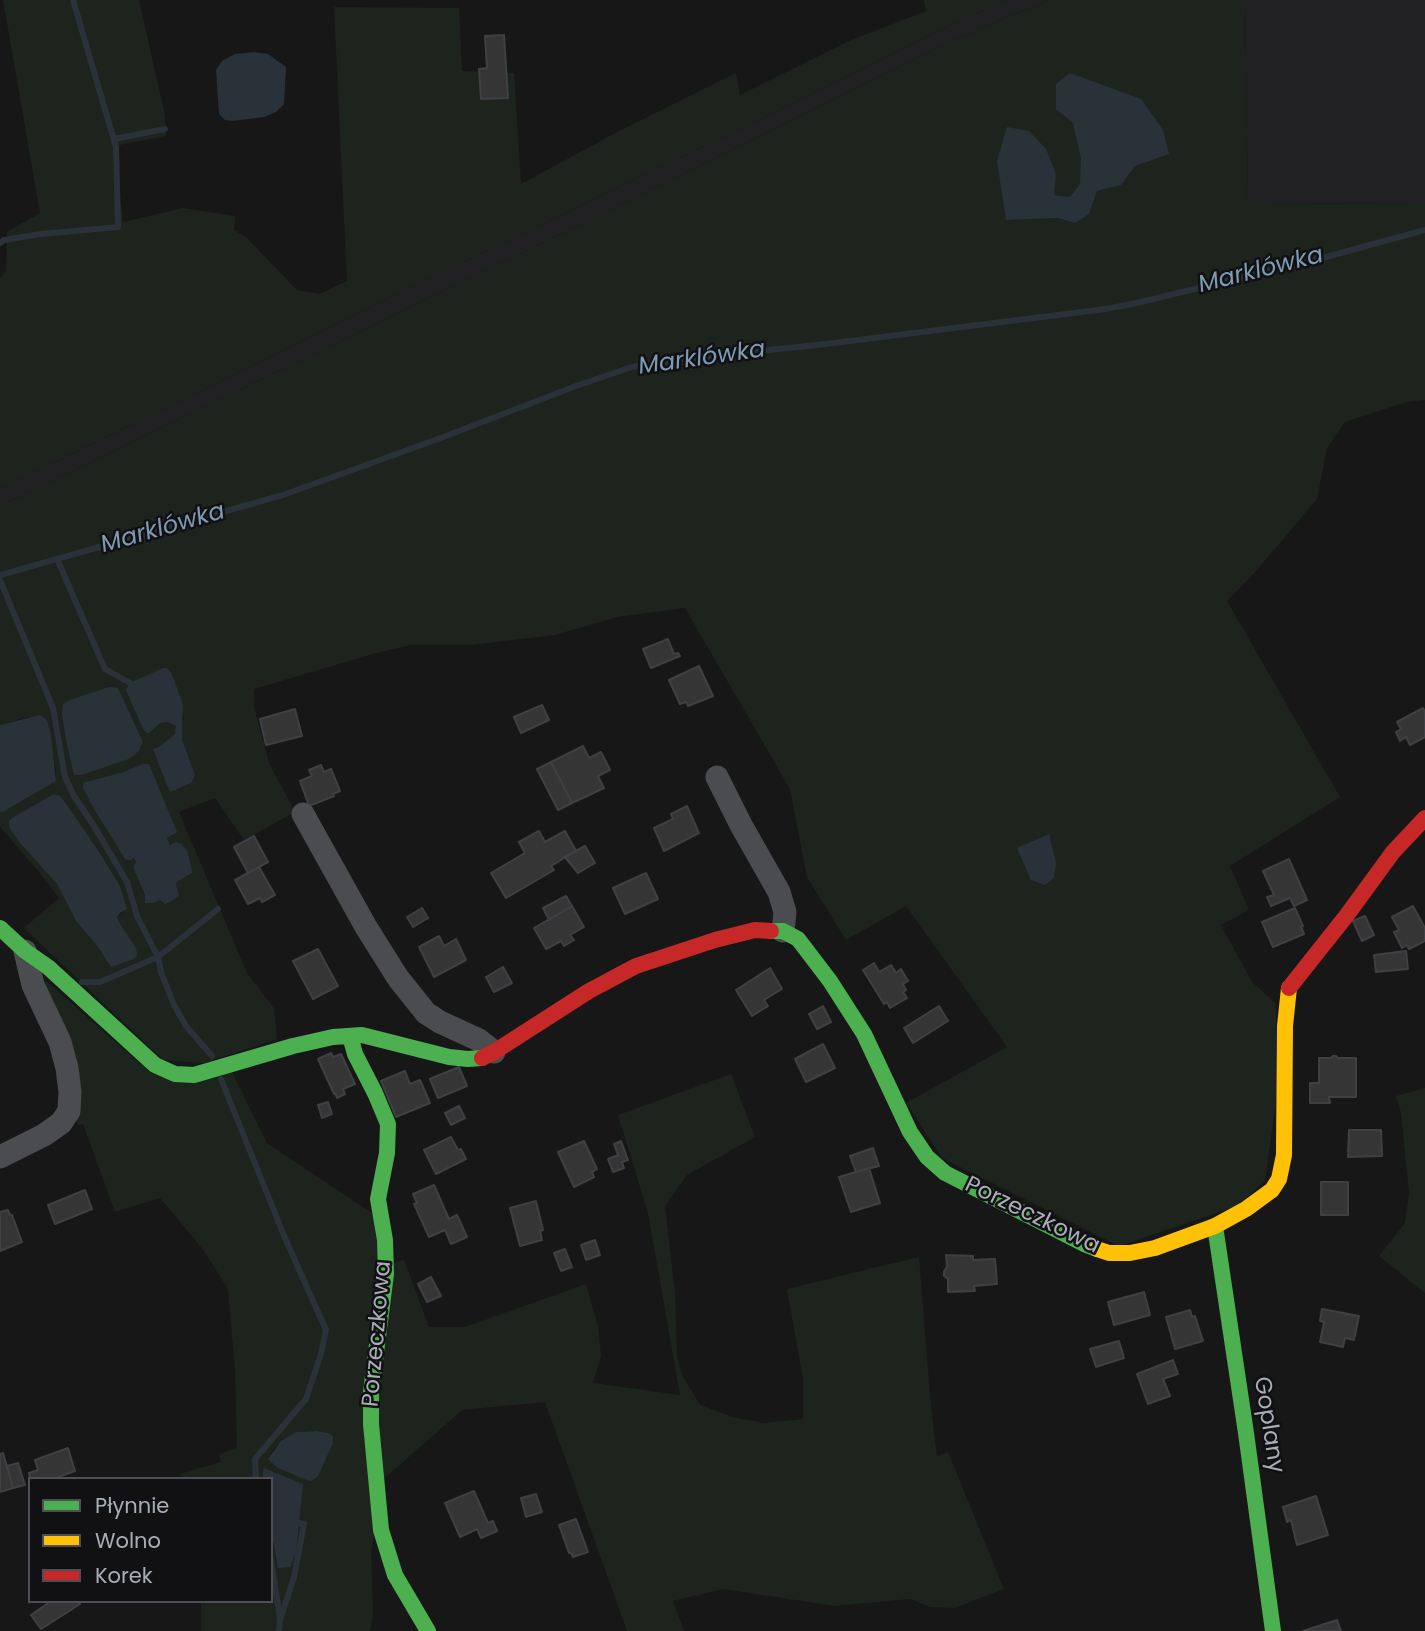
<!DOCTYPE html>
<html>
<head>
<meta charset="utf-8">
<style>
	body { margin:0 }
	#map { position:relative; width:1425px; height:1631px; overflow:hidden; background:#171717; font-family:Poppins,sans-serif }
	canvas { display:block }
	.legend { position:absolute; left:28px; top:1477px; width:245px; height:126px; box-sizing:border-box; background:#111113; border:2px solid #4d4f55; margin:0; padding:9px 12px; list-style:none; font-size:21px; color:#a8adb8 }
	.legend li { display:flex; align-items:center; gap:14px; height:35px }
	.legend b { width:35px; border:2px solid #4d4f55 }
</style>
</head>
<body>
<div id="map">
<canvas width="1425" height="1631"></canvas>
<ul class="legend">
<li><b style="height:9px;background:#4caf50"></b>Płynnie</li>
<li><b style="height:9px;background:#ffc107"></b>Wolno</li>
<li><b style="height:9px;background:#c62828"></b>Korek</li>
</ul>
</div>
<script>
const ctx = document.querySelector('canvas').getContext('2d');
ctx.lineJoin = 'round';
function fillPath(path, color) { ctx.fillStyle = color; ctx.fill(path, 'evenodd'); }
const toPath = rows => new Path2D(rows.map(r => 'M' + r).join(''));
function trace(path, color, width, dash) { ctx.strokeStyle = color; ctx.lineWidth = width; ctx.lineCap = dash ? 'butt' : 'round'; ctx.setLineDash(dash || []); ctx.stroke(path); }
function label(font, color, halo, rows, align = 'center') {
  ctx.font = font + ' Poppins,sans-serif'; ctx.lineWidth = 5; ctx.setLineDash([]); ctx.textBaseline = 'middle'; ctx.strokeStyle = halo; ctx.fillStyle = color; for (const [text, x, y, turn = 0] of rows) {
    ctx.save(); ctx.translate(x, y); ctx.rotate((+turn || 0) * Math.PI / 180); ctx.textAlign = isNaN(turn) ? turn : align; if (halo) ctx.strokeText(text, 0, 0); ctx.fillText(text, 0, 0); ctx.restore();
  }
}
fillPath(toPath([
	[1006,0,1050,0,1002,19,952,41,522,253,0,506,0,489,449,269,746,126,928,36],
	[1245,0,1425,0,1425,204,1248,203]
]), '#212123');
fillPath(toPath([
	[3,0,139,0,165,115,166,136,114,146,123,222,183,208,235,216,234,230,247,238,297,290,319,294,347,281,334,7,459,8,462,71,514,73,521,184,619,131,736,73,740,95,849,41,926,11,924,0,1006,0,928,36,746,126,449,269,0,489,0,278,6,271,7,232,40,213],
	[1050,0,1245,0,1248,203,1425,204,1425,400,1406,402,1345,422,1327,448,1317,499,1257,570,1227,601,1340,797,1230,866,1249,910,1221,925,1252,982,1276,1004,1277,1093,1265,1181,1237,1206,1119,1246,942,1158,906,1103,1007,1047,906,906,846,940,807,877,790,789,685,608,617,617,555,635,471,645,411,645,373,654,254,689,254,707,269,763,295,812,244,840,215,798,179,812,247,973,274,1008,277,1039,205,1063,163,1060,24,928,59,898,39,872,0,827,0,812,3,812,56,781,56,771,47,719,28,717,0,725,0,506,522,253,952,41,1002,19],
	[1073,122,1135,166,1121,185,1097,191,1089,214,1075,223,1058,218,1006,220,1056,174,1053,195,1070,197,1081,184,1081,159],
	[172,674,184,717,181,730,182,739,195,775,191,783,171,792,153,749,159,747,176,734,176,726,168,722,159,723,147,734,144,731,127,689,140,678,148,676],
	[118,688,143,742,139,751,128,759,82,775,70,700],
	[142,764,149,764,176,832,167,838,169,842,170,845,188,853,192,870,188,876,178,881,176,885,145,895,133,867,136,862,134,858,125,859,94,809,85,782,124,772],
	[59,796,100,852,120,886,124,900,126,909,117,917,119,922,136,948,111,966,98,947,76,921,57,884,21,844],
	[44,979,151,1073,232,1072,267,1143,372,1213,391,1263,404,1260,429,1327,465,1327,586,1284,598,1326,601,1356,593,1383,680,1395,648,1213,618,1115,731,1074,755,1137,687,1175,665,1206,675,1294,677,1356,682,1375,700,1405,732,1417,764,1423,803,1419,803,1379,787,1289,919,1257,931,1407,937,1456,948,1452,1004,1589,955,1608,930,1607,910,1599,835,1606,723,1589,673,1601,684,1631,627,1631,545,1402,462,1410,385,1478,371,1551,373,1616,370,1631,201,1631,201,1601,271,1601,271,1529,278,1567,298,1523,302,1491,263,1473,263,1479,181,1479,180,1474,221,1462,219,1454,237,1448,235,1370,228,1289,204,1251,160,1198,115,1212,83,1124,77,1125,77,1110,48,1001],
	[317,1431,328,1433,269,1455,281,1441,296,1432],
	[1425,1088,1425,1293,1379,1256,1405,1223,1409,1192,1401,1113,1396,1096]
]), '#1d241e');
fillPath(toPath([
	[254,52,268,54,286,67,284,104,276,112,264,117,232,121,225,120,219,114,216,70,222,61,235,54],
	[1070,73,1141,99,1163,130,1169,154,1135,166,1121,185,1097,191,1089,214,1075,223,1058,218,1006,220,997,161,1007,127,1029,131,1046,149,1056,174,1054,195,1070,197,1080,184,1081,159,1073,123,1056,109,1056,84],
	[163,668,167,668,172,674,183,705,182,739,195,775,191,783,171,792,168,788,153,749,159,747,175,734,176,726,168,722,160,723,148,734,144,731,126,690,130,683],
	[109,687,118,688,143,742,139,751,129,759,82,775,74,775,66,740,62,714,63,704,70,700],
	[40,715,47,720,51,734,56,781,3,812,0,812,0,725],
	[142,764,149,764,177,832,167,838,169,842,170,845,176,842,181,844,184,847,188,853,192,870,192,873,177,882,176,885,179,896,170,902,165,904,160,900,153,903,145,903,145,895,133,867,136,862,134,858,130,860,125,859,94,809,83,788,83,784,85,782,124,772],
	[54,794,60,796,64,801,100,853,120,886,127,909,121,912,117,917,119,922,136,948,137,955,134,959,111,967,98,947,76,921,57,884,21,844,9,827,9,821,12,818],
	[1049,834,1056,863,1054,878,1045,885,1031,880,1017,848],
	[317,1431,328,1433,333,1436,333,1443,318,1476,311,1481,304,1479,278,1468,268,1459,281,1441,296,1432],
	[264,1468,303,1484,296,1553,290,1567,278,1568,271,1529,271,1479,263,1479,263,1473]
]), '#2a3239');
trace(toPath([
	[114,139,165,129],
	[0,243,4,240,41,234,118,227,116,147,73,0],
	[57,559,105,669,130,683],
	[0,575,283,495,438,439,576,386,632,367,675,360,826,344,1106,309,1141,302,1326,257,1425,230],
	[0,580,53,708,65,777,74,796,94,826,127,882,137,916,158,957,161,972,174,1005,186,1026,212,1056],
	[82,982,100,982,158,957,218,909],
	[221,1079,285,1238,326,1330,321,1354,306,1399,255,1459,256,1479],
	[271,1560,280,1618],
	[279,1631,280,1620,294,1577,304,1524,298,1523]
]), '#2a3239', 6);
const building = toPath([
	[504,35,508,98,481,99,479,69,487,68,485,36,504,35],
	[668,639,674,654,678,653,680,656,651,668,643,649,668,639],
	[699,666,713,696,688,706,686,702,680,704,669,680,699,666],
	[542,705,549,720,521,733,514,717,542,705],
	[1423,708,1425,712,1425,737,1410,745,1406,737,1400,741,1396,732,1401,729,1397,722,1423,708],
	[295,709,302,736,266,745,260,719,295,709],
	[583,746,589,758,601,752,610,770,598,776,604,788,572,803,551,762,583,746],
	[551,762,572,803,558,810,537,769,551,762],
	[321,765,324,772,331,769,340,791,333,794,334,796,309,806,300,781,312,776,309,770,321,765],
	[687,806,699,833,664,851,654,828,673,819,671,814,687,806],
	[539,831,545,842,565,831,576,851,551,866,554,870,506,898,491,873,525,853,519,842,539,831],
	[254,836,268,862,248,873,234,847,254,836],
	[585,846,595,863,578,873,565,857,585,846],
	[1289,859,1307,900,1294,906,1290,898,1271,906,1267,897,1274,895,1263,871,1289,859],
	[259,867,275,895,262,902,260,898,248,904,235,880,259,867],
	[646,873,658,899,625,914,613,888,646,873],
	[566,896,572,906,549,920,543,908,566,896],
	[572,906,584,927,570,935,574,940,564,946,561,941,546,949,534,928,572,906],
	[1413,906,1425,928,1425,941,1409,949,1407,945,1402,948,1394,932,1399,930,1392,917,1413,906],
	[422,908,428,918,413,927,407,917,422,908],
	[1295,908,1303,926,1301,927,1304,934,1273,947,1262,922,1295,908],
	[1365,916,1374,935,1362,941,1353,921,1365,916],
	[439,936,444,946,456,939,466,960,434,977,419,947,439,936],
	[318,949,338,986,313,999,293,961,318,949],
	[1406,951,1408,969,1376,972,1374,955,1406,951],
	[874,963,879,972,891,965,896,973,901,969,908,981,903,984,906,990,903,992,907,998,890,1008,887,1002,884,1004,863,970,874,963],
	[503,967,512,983,494,992,486,977,503,967],
	[770,968,782,989,764,1000,768,1006,752,1016,736,990,770,968],
	[823,1006,831,1022,817,1029,809,1014,823,1006],
	[939,1006,948,1021,913,1043,904,1028,939,1006],
	[823,1044,835,1068,806,1082,795,1059,823,1044],
	[331,1053,333,1057,341,1054,355,1084,343,1089,345,1094,337,1098,335,1093,334,1094,318,1059,331,1053],
	[1333,1056,1336,1056,1338,1058,1356,1058,1356,1097,1329,1097,1330,1103,1310,1103,1310,1083,1319,1083,1319,1058,1331,1058,1333,1056],
	[459,1067,467,1086,438,1098,430,1079,459,1067],
	[405,1071,410,1084,420,1080,430,1103,396,1117,381,1081,405,1071],
	[328,1102,332,1114,322,1118,318,1105,328,1102],
	[459,1106,465,1118,451,1125,445,1113,459,1106],
	[1349,1130,1381,1130,1382,1156,1348,1157,1349,1130],
	[451,1137,458,1150,461,1149,466,1159,436,1174,424,1150,451,1137],
	[584,1141,597,1169,592,1172,594,1177,574,1187,558,1152,584,1141],
	[621,1141,628,1160,622,1162,624,1168,613,1172,608,1159,618,1155,614,1144,621,1141],
	[873,1148,879,1166,856,1172,850,1156,873,1148],
	[869,1168,880,1203,851,1212,839,1177,869,1168],
	[1321,1182,1348,1182,1348,1215,1321,1215,1321,1182],
	[434,1185,449,1219,457,1215,467,1237,451,1244,445,1230,429,1237,414,1204,417,1203,413,1194,434,1185],
	[85,1190,92,1209,55,1224,48,1205,85,1190],
	[536,1201,543,1230,540,1231,542,1240,520,1246,510,1208,536,1201],
	[8,1210,10,1215,12,1215,22,1242,0,1251,0,1212,8,1210],
	[595,1240,600,1255,586,1260,581,1245,595,1240],
	[565,1249,572,1267,561,1271,554,1253,565,1249],
	[946,1255,973,1256,973,1260,995,1259,997,1284,974,1286,975,1291,948,1292,948,1279,944,1276,944,1271,947,1267,946,1255],
	[431,1277,441,1296,427,1302,418,1284,431,1277],
	[1144,1292,1150,1315,1114,1325,1108,1302,1144,1292],
	[1322,1309,1359,1316,1354,1340,1345,1338,1343,1347,1320,1342,1324,1322,1320,1321,1322,1309],
	[1190,1310,1192,1317,1195,1316,1203,1341,1175,1349,1166,1317,1190,1310],
	[1119,1341,1124,1358,1096,1367,1090,1349,1119,1341],
	[1173,1360,1178,1374,1163,1379,1170,1396,1148,1404,1137,1374,1173,1360],
	[68,1448,75,1471,53,1479,30,1479,29,1473,38,1470,35,1460,68,1448],
	[3,1453,13,1488,0,1492,0,1454,3,1453],
	[18,1463,25,1485,13,1488,7,1466,18,1463],
	[474,1491,488,1523,493,1521,497,1531,481,1538,477,1529,460,1537,445,1503,474,1491],
	[536,1494,542,1512,526,1517,521,1498,536,1494],
	[1316,1496,1328,1535,1297,1545,1291,1520,1287,1522,1283,1507,1316,1496],
	[576,1519,588,1552,573,1557,571,1553,569,1553,559,1525,576,1519],
	[51,1601,78,1601,80,1604,41,1629,31,1615,51,1601],
	[1337,1620,1341,1631,1303,1631,1337,1620]
]);
fillPath(building, '#353536');
trace(building, '#3f4043', 2);
trace(toPath([
	[717,777,741,825,779,892,785,912,783,931],
	[303,814,366,927,398,978,426,1013,440,1022,479,1040,494,1052],
	[0,1157,44,1135,61,1123,69,1111,70,1092,67,1068,60,1042,33,985,25,951]
]), '#4b4c50', 23);
trace(toPath([
	[0,928,25,951,48,967,155,1065,175,1074,194,1075,293,1046,333,1037,362,1035,449,1057,468,1059,482,1058],
	[771,931,783,931,798,939,830,981,864,1034,910,1132,927,1157,945,1173,1084,1244,1097,1249],
	[350,1036,355,1054,375,1093,388,1124,387,1153,378,1199,385,1240,386,1274,371,1392,371,1424,381,1530,395,1575,428,1631],
	[1215,1226,1246,1433,1273,1631]
]), '#4caf50', 16);
trace(toPath([
	[1097,1249,1109,1253,1130,1253,1155,1248,1215,1226,1246,1209,1272,1190,1279,1179,1284,1155,1285,1026,1289,988]
]), '#ffc107', 16);
trace(toPath([
	[1289,988,1347,915,1393,852,1425,818],
	[482,1058,494,1052,589,991,636,966,715,940,755,930,771,931]
]), '#c62828', 16);
label('23px', '#a8adb8', '#111113', [
	["Porzeczkowa",1032,1216,26],
	["Porzeczkowa",378,1334,-85],
	["Goplany",1268,1425,81]
]);
label('italic 24px', '#7f9bb3', '#111113', [
	["Marklówka",1261,271,-14],
	["Marklówka",702,359,-8],
	["Marklówka",163,529,-16]
]);
</script>
</body>
</html>
